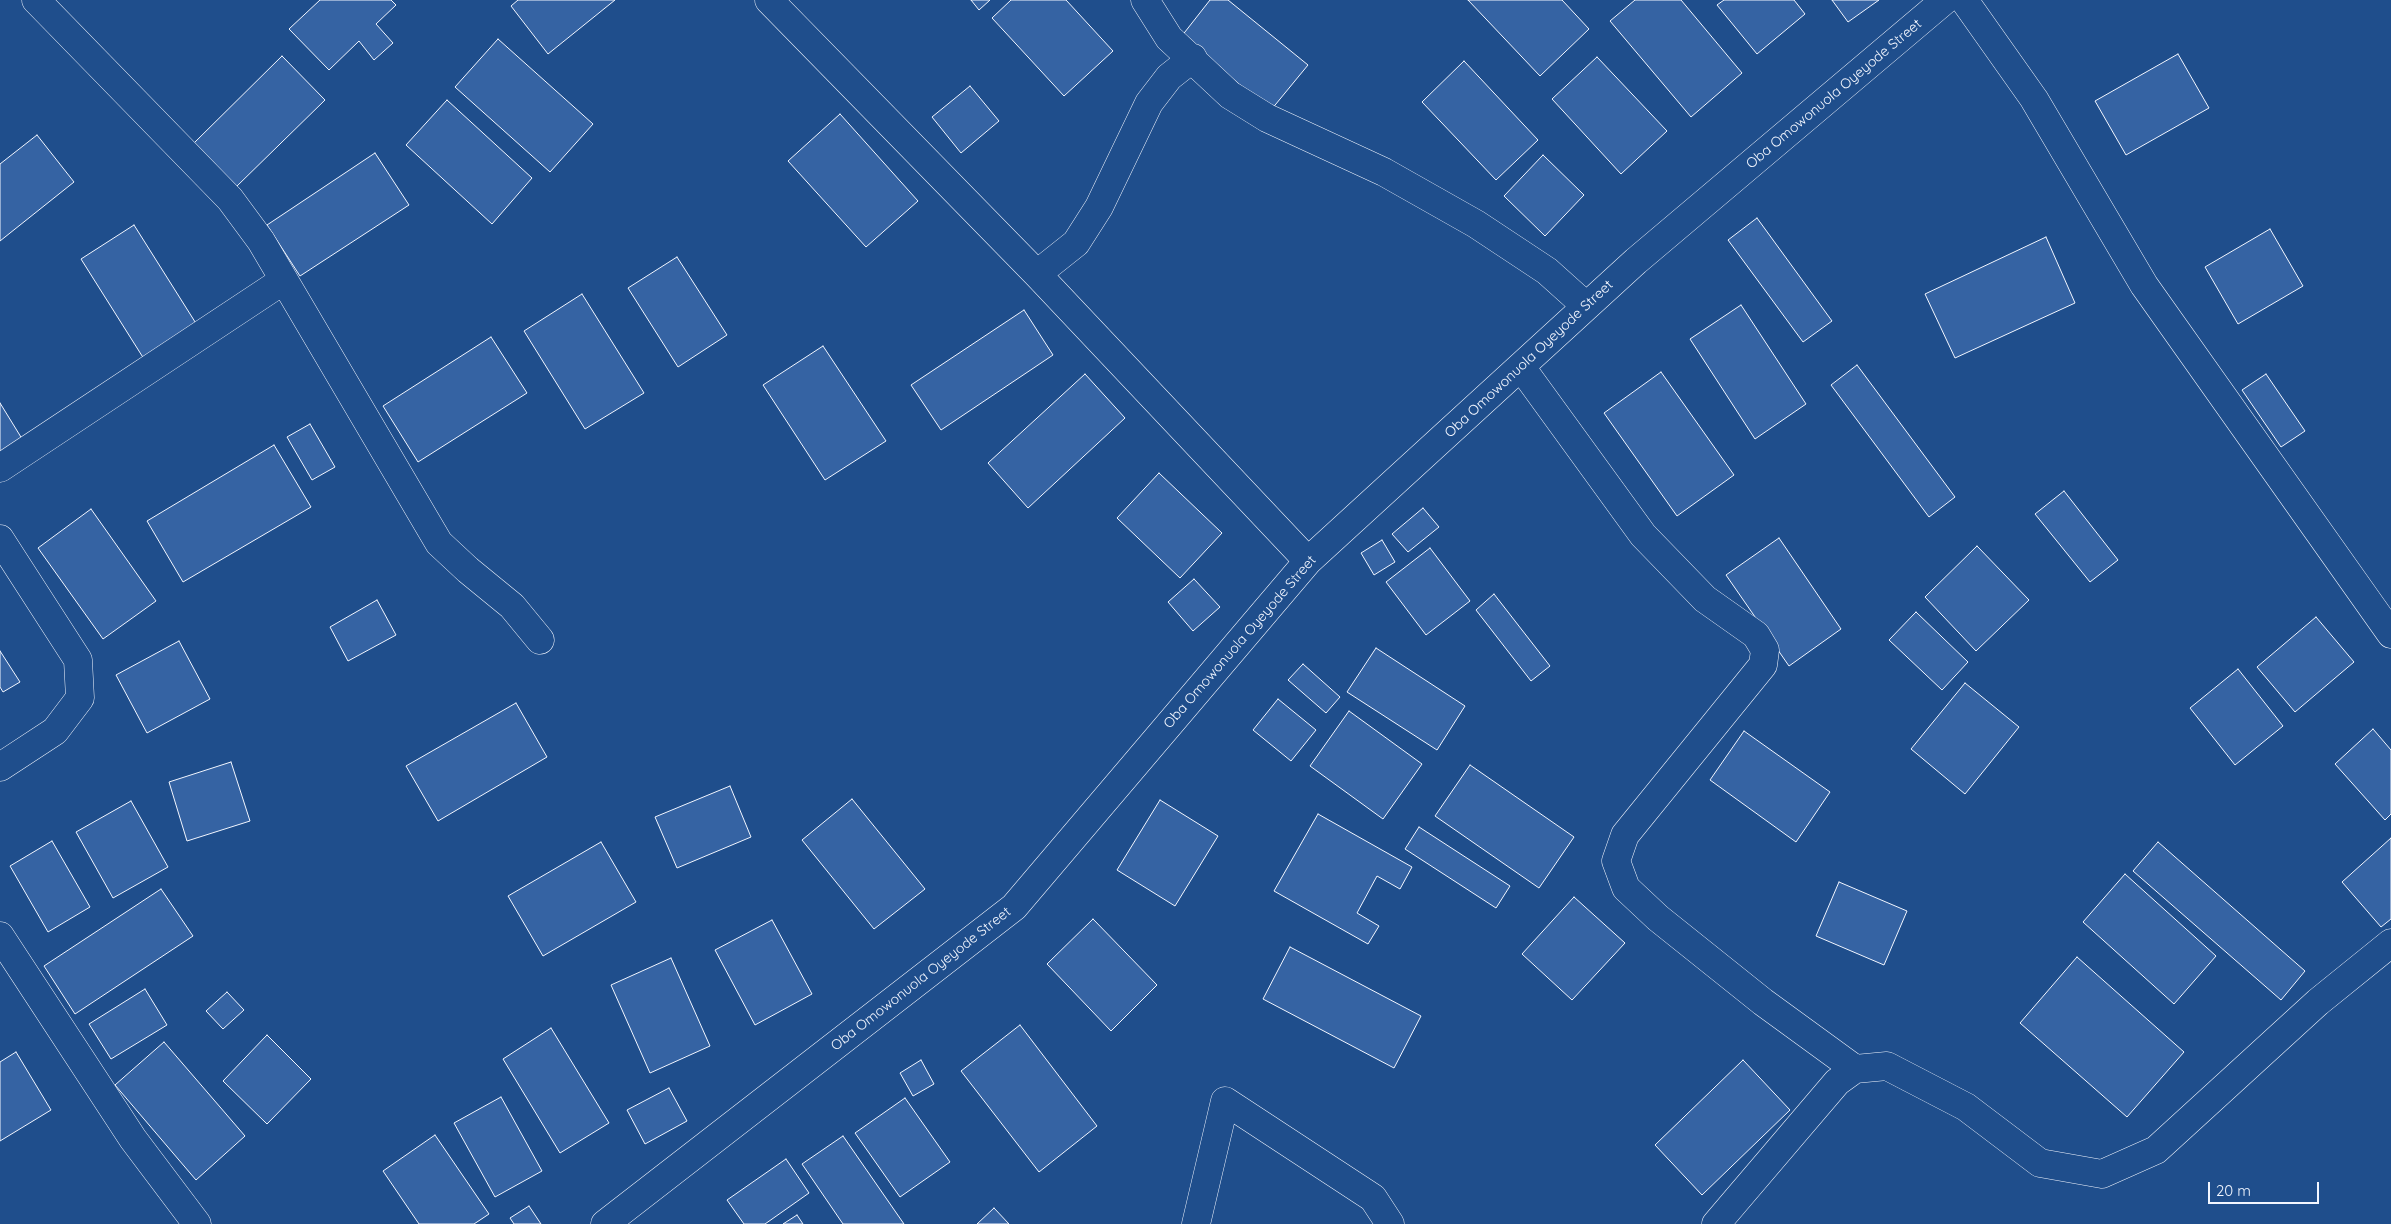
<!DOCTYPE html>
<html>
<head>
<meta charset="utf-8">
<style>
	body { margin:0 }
	#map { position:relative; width:2391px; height:1224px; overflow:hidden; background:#1f4e8c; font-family:Quicksand,sans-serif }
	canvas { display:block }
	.scale { position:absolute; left:2208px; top:1182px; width:111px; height:22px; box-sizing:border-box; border:2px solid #f2f6ff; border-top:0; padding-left:6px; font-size:15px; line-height:18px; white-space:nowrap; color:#f2f6ff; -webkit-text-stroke:4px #1f4e8c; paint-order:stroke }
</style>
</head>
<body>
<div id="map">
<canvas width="2391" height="1224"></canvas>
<div class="scale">20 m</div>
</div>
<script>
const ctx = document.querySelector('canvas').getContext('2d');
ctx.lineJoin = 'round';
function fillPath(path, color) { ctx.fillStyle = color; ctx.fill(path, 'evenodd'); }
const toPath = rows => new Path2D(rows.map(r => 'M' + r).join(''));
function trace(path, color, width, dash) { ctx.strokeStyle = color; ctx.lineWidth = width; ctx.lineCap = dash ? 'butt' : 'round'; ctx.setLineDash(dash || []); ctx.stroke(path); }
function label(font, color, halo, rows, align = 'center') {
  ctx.font = font + ' Quicksand,sans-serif'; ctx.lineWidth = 4; ctx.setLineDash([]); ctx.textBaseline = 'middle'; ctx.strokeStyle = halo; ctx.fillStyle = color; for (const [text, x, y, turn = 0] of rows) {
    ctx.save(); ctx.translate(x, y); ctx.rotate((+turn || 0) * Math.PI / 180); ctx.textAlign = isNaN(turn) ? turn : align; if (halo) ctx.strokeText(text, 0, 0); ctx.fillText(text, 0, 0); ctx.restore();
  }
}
const building = toPath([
	[320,0,391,0,396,5,376,24,393,43,374,60,359,41,329,70,289,29,320,0],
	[518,0,615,0,548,54,511,6,518,0],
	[971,0,990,0,979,10,971,0],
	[1011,0,1066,0,1113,51,1064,96,992,18,1011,0],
	[1210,0,1228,0,1308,65,1271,110,1181,37,1210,0],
	[1468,0,1562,0,1589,29,1540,76,1468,0],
	[1635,0,1681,0,1742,73,1691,117,1610,21,1635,0],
	[1724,0,1794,0,1805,14,1757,54,1717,5,1724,0],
	[1832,0,1879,0,1848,22,1832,0],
	[498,39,593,124,550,172,455,87,498,39],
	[2178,54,2209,108,2126,155,2095,101,2178,54],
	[282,56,325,100,236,187,193,144,282,56],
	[1597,57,1667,131,1621,174,1552,99,1597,57],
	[1464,61,1538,140,1496,180,1422,102,1464,61],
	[970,86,999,121,961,153,932,117,970,86],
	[447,100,532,178,492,224,406,145,447,100],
	[840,114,918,201,866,247,788,161,840,114],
	[37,135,74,182,0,241,0,164,37,135],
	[375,153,409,205,300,276,267,225,375,153],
	[1543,155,1584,195,1545,236,1504,196,1543,155],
	[1757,218,1832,321,1803,342,1728,240,1757,218],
	[134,225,197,325,144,359,81,259,134,225],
	[2270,229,2303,286,2238,324,2205,267,2270,229],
	[2046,237,2075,303,1955,358,1925,294,2046,237],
	[677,257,727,335,678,367,628,288,677,257],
	[582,294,644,393,585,429,524,331,582,294],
	[1741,305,1806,404,1755,439,1690,339,1741,305],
	[1024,310,1053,355,941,430,911,385,1024,310],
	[491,337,527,393,418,462,383,406,491,337],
	[823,346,886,441,825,480,763,385,823,346],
	[1857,365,1955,497,1929,517,1831,385,1857,365],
	[1661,372,1734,475,1677,516,1604,413,1661,372],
	[1085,374,1125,418,1028,508,988,463,1085,374],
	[2266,374,2305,431,2281,447,2242,390,2266,374],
	[0,403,24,442,0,457,0,403],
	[310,424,335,467,312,480,287,437,310,424],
	[274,445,311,507,183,582,147,521,274,445],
	[1159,473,1222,533,1180,578,1117,518,1159,473],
	[2064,491,2118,560,2090,582,2035,514,2064,491],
	[1423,508,1439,527,1408,552,1392,534,1423,508],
	[91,509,156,601,103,639,38,548,91,509],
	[1779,538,1841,629,1789,666,1726,575,1779,538],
	[1382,540,1395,562,1374,575,1361,553,1382,540],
	[1977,546,2029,600,1976,651,1925,597,1977,546],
	[1430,548,1470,601,1426,635,1386,582,1430,548],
	[1194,579,1220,607,1193,631,1168,602,1194,579],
	[1494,594,1550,666,1531,681,1476,610,1494,594],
	[377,600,396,635,348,661,330,627,377,600],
	[1916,612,1968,662,1942,690,1889,640,1916,612],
	[2316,617,2354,662,2295,712,2257,667,2316,617],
	[179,641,210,699,147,733,116,675,179,641],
	[1376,648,1465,706,1437,750,1347,692,1376,648],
	[0,651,20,682,3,692,0,687,0,651],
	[1303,664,1340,697,1326,713,1288,680,1303,664],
	[2238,669,2283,726,2235,765,2190,708,2238,669],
	[1965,683,2019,727,1965,794,1911,749,1965,683],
	[1278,699,1316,730,1291,761,1253,730,1278,699],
	[516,703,547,757,438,821,406,766,516,703],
	[1349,711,1422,764,1383,819,1310,766,1349,711],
	[2373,729,2391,750,2391,814,2385,820,2335,764,2373,729],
	[1744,731,1830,792,1796,842,1710,780,1744,731],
	[231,762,250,821,187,841,169,782,231,762],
	[1470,765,1574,837,1539,888,1435,816,1470,765],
	[730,786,751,837,677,868,655,817,730,786],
	[852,799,925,889,874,929,802,840,852,799],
	[1160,800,1218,836,1175,906,1117,870,1160,800],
	[131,801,168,867,113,898,76,832,131,801],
	[1318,814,1412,867,1400,889,1377,876,1357,913,1379,926,1368,944,1274,891,1318,814],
	[1419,827,1510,886,1496,908,1405,849,1419,827],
	[2391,838,2391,919,2381,927,2342,882,2391,838],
	[52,841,90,907,48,932,10,866,52,841],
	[601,842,636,902,543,956,508,896,601,842],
	[2158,842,2305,971,2281,1000,2133,871,2158,842],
	[2125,874,2216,956,2174,1004,2083,922,2125,874],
	[1839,882,1907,911,1884,965,1816,936,1839,882],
	[161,889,193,936,75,1014,44,966,161,889],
	[1574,897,1625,943,1572,1000,1522,954,1574,897],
	[1093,919,1157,985,1111,1031,1047,964,1093,919],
	[772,920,812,994,755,1025,715,950,772,920],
	[1290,947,1421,1016,1394,1068,1263,999,1290,947],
	[2077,957,2184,1052,2127,1117,2020,1023,2077,957],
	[671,958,710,1046,650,1073,611,985,671,958],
	[145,989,167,1025,111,1059,89,1024,145,989],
	[227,992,244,1010,223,1029,206,1011,227,992],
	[1020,1025,1097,1126,1039,1172,961,1071,1020,1025],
	[551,1028,609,1123,560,1153,503,1059,551,1028],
	[267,1035,311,1079,267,1124,223,1081,267,1035],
	[164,1042,245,1136,196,1180,115,1085,164,1042],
	[16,1052,51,1110,0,1141,0,1062,16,1052],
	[921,1060,934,1084,913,1096,900,1073,921,1060],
	[1743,1060,1790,1110,1702,1195,1655,1145,1743,1060],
	[669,1088,687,1121,645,1144,627,1110,669,1088],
	[501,1097,542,1171,495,1197,454,1123,501,1097],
	[905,1098,950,1162,900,1197,855,1133,905,1098],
	[435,1135,489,1214,474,1224,419,1224,383,1171,435,1135],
	[843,1136,904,1224,843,1224,802,1164,843,1136],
	[786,1159,809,1193,765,1224,744,1224,727,1200,786,1159],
	[529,1206,541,1224,514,1224,510,1218,529,1206],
	[994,1208,1009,1224,977,1224,994,1208],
	[797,1215,803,1224,783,1224,797,1215]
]);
fillPath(building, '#3563a3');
trace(building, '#f2f6ff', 1);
const street = toPath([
	[36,0,230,199,261,241,439,543,468,570,512,606,540,640],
	[769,0,1037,274,1308,561],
	[1145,0,1169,38,1230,95,1267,118,1384,172,1476,224,1547,271,1586,306],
	[1964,0,2034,99,2144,285,2391,634],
	[1037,274,1076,243,1099,207,1149,103,1169,77,1193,58],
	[1521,367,1643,535,1705,599,1756,635,1765,650,1763,665,1625,835,1616,861,1626,888,1658,918,1763,1002,1855,1069],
	[0,468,284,280],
	[0,539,78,660,80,698,55,731,0,767],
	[0,936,133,1139,197,1224],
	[605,1224,1014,907,1308,561,1636,261,1945,0],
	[1196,1224,1225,1101,1373,1198,1390,1224],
	[1716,1224,1837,1082,1855,1069,1887,1066,1966,1107,2040,1163,2102,1174,2156,1150,2318,1002,2391,943]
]);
trace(street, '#f2f6ff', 29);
trace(street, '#1f4e8c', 28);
label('14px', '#f2f6ff', '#1f4e8c', [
	["Oba Omowonuola Oyeyode Street",1834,94,-40],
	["Oba Omowonuola Oyeyode Street",1529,359,-43],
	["Oba Omowonuola Oyeyode Street",1240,642,-49],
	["Oba Omowonuola Oyeyode Street",921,979,-38]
]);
</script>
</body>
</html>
